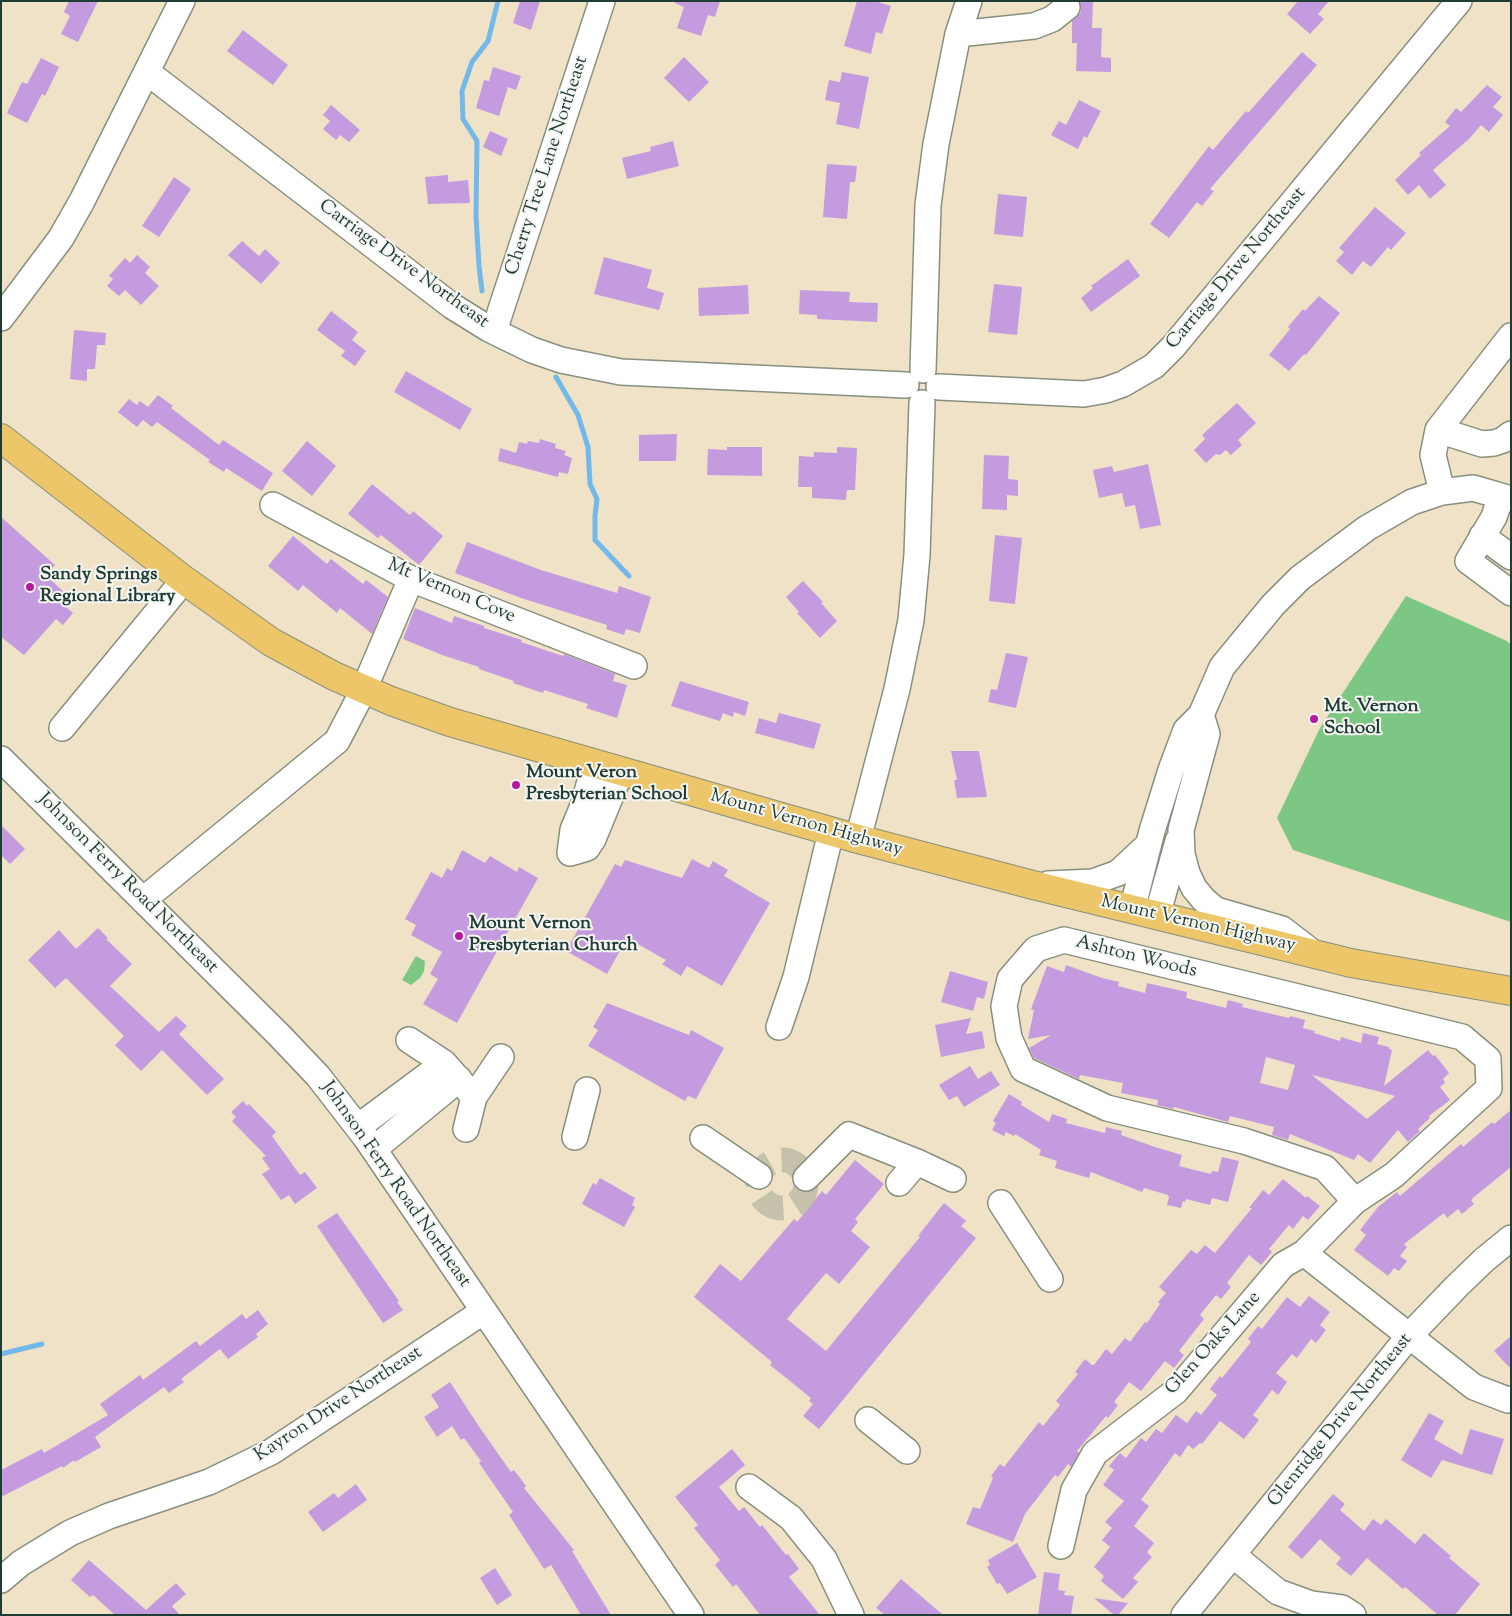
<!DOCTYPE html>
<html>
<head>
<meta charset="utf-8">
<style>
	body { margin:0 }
	#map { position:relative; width:1512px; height:1616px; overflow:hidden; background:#efe2c7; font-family:"Sorts Mill Goudy",serif }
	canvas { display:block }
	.frame { position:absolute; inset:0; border:2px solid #1f3d34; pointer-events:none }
</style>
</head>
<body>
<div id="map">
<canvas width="1512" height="1616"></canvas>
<div class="frame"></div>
</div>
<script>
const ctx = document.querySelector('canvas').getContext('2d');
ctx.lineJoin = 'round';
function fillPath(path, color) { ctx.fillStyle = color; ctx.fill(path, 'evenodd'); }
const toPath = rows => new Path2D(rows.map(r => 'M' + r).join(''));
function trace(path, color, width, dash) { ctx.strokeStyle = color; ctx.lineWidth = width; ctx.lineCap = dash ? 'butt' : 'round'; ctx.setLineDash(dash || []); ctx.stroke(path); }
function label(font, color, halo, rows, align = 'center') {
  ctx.font = font + ' "Sorts Mill Goudy",serif'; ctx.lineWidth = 4; ctx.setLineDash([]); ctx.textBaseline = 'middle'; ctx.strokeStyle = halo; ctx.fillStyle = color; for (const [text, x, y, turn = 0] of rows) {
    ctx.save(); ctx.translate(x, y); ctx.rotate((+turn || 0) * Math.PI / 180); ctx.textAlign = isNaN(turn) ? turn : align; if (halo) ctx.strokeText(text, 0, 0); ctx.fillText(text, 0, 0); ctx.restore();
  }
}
fillPath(toPath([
	[1406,596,1507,641,1511,645,1511,922,1293,850,1277,818,1320,728],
	[416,956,425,961,424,971,420,978,411,985,402,980]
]), '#7dc785');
trace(toPath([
	[482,291,479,266,476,216,477,141,463,119,462,91,472,62,488,41,498,1],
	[556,377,578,415,588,447,590,484,597,499,595,516,595,540,629,576],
	[1,1354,42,1344]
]), '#73b8ea', 5);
fillPath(toPath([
	[69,1,98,1,78,42,61,34,70,16,64,12],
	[520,1,540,1,531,30,513,23],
	[675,1,720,1,715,17,708,15,701,36,677,28,684,7,675,3],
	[857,1,875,1,891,6,882,34,876,32,871,54,844,46],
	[1080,1,1093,1,1092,28,1102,28,1101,57,1111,58,1111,72,1076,71,1077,43,1072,43,1072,21,1081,12],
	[1298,1,1329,1,1318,14,1324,19,1310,34,1287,14],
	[243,30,288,65,273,85,227,51],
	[1302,52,1317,65,1210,189,1214,191,1202,206,1197,202,1169,238,1150,224,1209,146,1213,150,1246,111,1248,113],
	[684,57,709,82,689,102,664,78],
	[41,58,59,67,45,96,42,94,27,123,7,113,22,82,27,84],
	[493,67,521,76,516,90,508,87,499,116,476,108,484,80,489,81],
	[842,72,869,77,859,129,836,124,840,103,825,100,829,80,840,82],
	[1487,85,1502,97,1493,107,1503,115,1489,132,1481,125,1469,139,1433,170,1446,185,1430,199,1419,185,1408,195,1395,180,1421,155,1419,153,1450,126,1445,122,1456,108,1461,112],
	[1079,100,1101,111,1087,138,1084,136,1078,149,1051,135,1059,121,1066,125],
	[331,105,360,130,349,142,340,135,336,140,323,129,330,121,323,115],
	[490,131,508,139,501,156,483,147],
	[673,141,679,166,627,179,622,158,651,151,650,147],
	[827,164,857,166,855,182,850,182,847,219,823,217],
	[448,175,448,182,468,180,470,203,428,204,425,177],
	[174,177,191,189,159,237,142,226],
	[998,194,1027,197,1023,237,994,234],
	[1375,207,1406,233,1391,250,1388,247,1371,267,1363,261,1352,275,1336,261,1344,252,1339,248],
	[242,241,259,256,265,249,280,263,261,284,228,255],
	[137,255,150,267,145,273,159,286,141,305,125,290,119,296,107,286,113,279,109,276,125,258,130,263],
	[604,257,652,270,647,288,664,293,659,310,594,294],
	[1128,259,1140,276,1091,312,1081,298,1093,288,1091,286],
	[994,284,1022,287,1017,335,988,332],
	[748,285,749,314,699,316,698,288],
	[800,290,850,292,849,302,878,303,877,322,817,319,817,315,799,314],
	[1319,296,1340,313,1306,355,1304,354,1289,371,1269,355,1290,329,1288,327,1303,309,1305,311],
	[331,311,358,332,352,340,366,351,355,366,341,356,345,351,317,330],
	[74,330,106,333,105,345,97,345,95,369,87,369,87,381,70,379],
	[406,371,472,409,460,430,394,392],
	[158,395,173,406,171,408,219,445,223,440,273,473,262,491,226,468,224,472,208,462,210,460,157,422,152,427,143,420,137,427,118,412,129,399,137,405,140,401,148,407],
	[1237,403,1256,423,1238,440,1242,445,1231,455,1226,450,1220,455,1216,454,1206,463,1194,450,1205,439,1202,435],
	[677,434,676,461,639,461,639,435],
	[540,439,556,444,555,448,566,451,564,455,572,458,568,474,559,472,558,477,498,461,500,448,516,453,519,442,527,444,528,441,539,443],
	[307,441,336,466,312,496,282,471],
	[727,447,762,447,762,476,707,475,708,449,727,450],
	[837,447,857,448,855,490,847,490,846,500,812,498,812,487,798,487,799,456,814,457,814,452,837,453],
	[984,455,1009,456,1008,479,1018,480,1018,496,1007,495,1007,510,982,509],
	[1148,464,1161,525,1140,529,1135,505,1125,507,1122,493,1099,498,1093,470,1112,466,1114,472],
	[372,484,410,515,413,511,443,536,419,565,381,535,378,538,348,514],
	[1,517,55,565,46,575,71,599,65,606,73,613,63,625,56,619,24,655,1,637],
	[995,535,1022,538,1015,604,989,601],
	[293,536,327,564,331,559,363,584,366,580,388,597,372,634,340,608,337,613,303,585,298,591,268,566],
	[467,542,541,570,617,593,619,586,651,597,640,633,626,629,624,635,606,629,607,625,521,598,455,573],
	[803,581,823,602,821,603,837,621,820,638,797,613,799,612,786,597],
	[415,608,452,623,454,616,484,626,484,628,522,640,521,642,563,656,564,654,615,674,613,681,627,685,617,718,586,708,588,704,544,690,543,693,513,683,514,681,479,669,479,667,442,655,403,639],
	[1006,653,1028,657,1016,708,988,702,991,689,997,690],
	[680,681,749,702,745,716,734,712,733,717,723,713,720,721,671,706],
	[779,713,821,724,814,749,755,733,759,718,776,723],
	[951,751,979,751,987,797,957,798,954,780,957,780],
	[1,825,25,849,10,864,1,855],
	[462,850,485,863,490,856,517,872,519,867,538,878,457,1023,423,1004,438,979,430,974,442,952,411,935,416,925,405,919,431,872,442,878,447,868,452,871],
	[692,859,709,868,713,861,728,870,724,876,770,903,722,986,687,966,681,976,662,964,666,960,627,938,607,974,566,951,615,864,621,867,625,860,682,878],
	[98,928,108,938,106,939,132,964,110,986,159,1032,176,1016,187,1026,179,1034,224,1079,207,1095,162,1050,141,1071,115,1045,124,1036,66,978,55,988,28,960,59,930,76,949],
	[1066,965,1102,978,1119,982,1118,986,1145,993,1147,983,1187,992,1186,998,1226,1008,1228,1000,1243,1004,1242,1007,1289,1018,1290,1016,1305,1020,1303,1028,1315,1031,1314,1033,1340,1041,1341,1037,1361,1043,1363,1033,1379,1037,1377,1044,1389,1047,1389,1049,1392,1050,1384,1086,1428,1050,1433,1056,1435,1055,1449,1073,1443,1079,1445,1083,1440,1087,1450,1100,1429,1116,1430,1118,1418,1129,1420,1131,1408,1142,1398,1130,1370,1163,1358,1154,1354,1160,1290,1134,1288,1140,1272,1135,1274,1127,1230,1116,1228,1122,1174,1107,1173,1109,1157,1105,1158,1100,1121,1093,1123,1083,1080,1075,1079,1079,1034,1058,1029,1048,1051,1035,1028,1039,1034,1010,1031,1009,1047,966,1064,972],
	[1266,1057,1295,1065,1288,1090,1260,1083],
	[1312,1075,1377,1091,1395,1096,1367,1119],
	[950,971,988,982,984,999,977,997,973,1011,941,1002],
	[607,1003,689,1035,691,1030,724,1048,696,1099,688,1096,685,1101,588,1046,598,1030,593,1027],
	[971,1018,966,1034,982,1031,985,1048,941,1057,935,1025],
	[970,1066,978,1079,991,1071,1000,1085,964,1107,957,1096,949,1100,939,1085],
	[1009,1094,1022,1102,1021,1105,1049,1122,1052,1114,1067,1119,1066,1123,1105,1133,1106,1127,1122,1131,1121,1135,1158,1148,1182,1155,1179,1166,1211,1174,1212,1171,1218,1172,1222,1157,1239,1161,1228,1202,1212,1198,1210,1205,1186,1199,1185,1202,1183,1201,1181,1208,1167,1205,1169,1197,1168,1195,1144,1188,1142,1192,1091,1172,1089,1178,1055,1168,1057,1161,1039,1155,1041,1150,1015,1134,1014,1136,1006,1132,1004,1136,992,1130,996,1123,993,1121],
	[243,1101,247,1106,249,1104,276,1132,272,1136,300,1175,305,1172,317,1188,295,1204,289,1195,281,1200,262,1174,270,1169,262,1158,266,1156,232,1121,236,1117,231,1112],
	[1511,1110,1511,1167,1474,1197,1471,1200,1474,1204,1462,1214,1458,1209,1447,1218,1444,1213,1404,1244,1407,1247,1400,1256,1407,1261,1399,1271,1394,1268,1388,1276,1354,1250,1366,1235,1360,1230,1378,1207,1397,1192,1400,1196,1461,1144,1463,1147,1492,1122,1494,1124],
	[855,1160,884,1184,855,1219,858,1222,851,1231,870,1247,839,1284,826,1273,787,1319,826,1351,920,1237,918,1236,944,1203,966,1221,961,1226,976,1238,819,1429,803,1416,813,1404,809,1401,811,1398,770,1365,772,1362,694,1297,720,1264,741,1281,794,1219,797,1222,822,1191,826,1195],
	[600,1178,635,1198,632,1205,635,1207,624,1227,582,1204,593,1183,596,1185],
	[1283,1179,1306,1198,1307,1196,1320,1206,1308,1220,1303,1216,1293,1229,1289,1225,1269,1249,1272,1252,1261,1265,1249,1255,1227,1283,1231,1287,1221,1299,1216,1295,1200,1315,1204,1319,1179,1351,1184,1355,1174,1368,1165,1361,1141,1391,1129,1382,1114,1402,1118,1405,1108,1418,1106,1416,1077,1451,1079,1453,1071,1467,1068,1464,1058,1477,1055,1475,1025,1514,1013,1542,966,1524,973,1507,980,1509,993,1478,991,1476,1000,1464,1004,1467,1039,1422,1043,1426,1060,1405,1056,1401,1078,1374,1075,1372,1085,1359,1092,1365,1094,1365,1106,1349,1112,1354,1125,1338,1130,1342,1145,1322,1147,1323,1160,1304,1158,1302,1166,1293,1159,1287,1191,1250,1197,1254,1205,1245,1215,1253,1252,1208,1249,1208,1263,1190,1269,1195],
	[337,1213,399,1301,397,1302,403,1310,383,1323,317,1226],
	[1309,1296,1330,1312,1320,1325,1326,1330,1316,1343,1311,1339,1297,1358,1292,1354,1276,1373,1287,1382,1278,1395,1272,1390,1253,1415,1259,1420,1244,1439,1220,1421,1202,1444,1200,1443,1193,1449,1188,1445,1180,1457,1175,1453,1141,1500,1149,1506,1134,1526,1154,1543,1147,1552,1152,1557,1133,1578,1138,1582,1123,1599,1101,1581,1104,1576,1094,1567,1110,1547,1102,1540,1112,1528,1105,1522,1124,1501,1103,1485,1114,1470,1109,1466,1120,1453,1126,1458,1141,1438,1146,1442,1156,1429,1162,1433,1176,1415,1187,1423,1196,1411,1201,1415,1217,1395,1210,1389,1220,1376,1222,1378,1251,1342,1248,1339,1258,1326,1262,1329,1287,1297,1300,1307],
	[258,1310,268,1324,256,1334,258,1337,228,1359,220,1349,181,1379,184,1382,169,1393,164,1387,95,1437,101,1447,75,1462,74,1460,63,1468,62,1466,1,1497,1,1470,42,1449,44,1453,108,1415,100,1404,140,1375,143,1380,196,1341,200,1346,242,1314,246,1319],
	[1511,1336,1511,1369,1494,1351],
	[450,1382,480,1428,511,1472,514,1470,526,1486,524,1488,574,1550,572,1551,611,1615,581,1615,551,1565,544,1569,509,1515,513,1512,479,1463,481,1461,464,1438,461,1440,452,1426,437,1437,424,1417,439,1407,431,1395],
	[1429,1413,1444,1421,1434,1439,1462,1455,1470,1429,1504,1439,1492,1475,1442,1460,1431,1478,1401,1460],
	[732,1449,745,1465,719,1487,739,1511,744,1507,760,1527,762,1525,786,1555,788,1554,799,1569,789,1577,820,1615,760,1615,736,1584,733,1587,715,1565,720,1560,694,1528,698,1525,675,1497],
	[356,1484,367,1500,323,1532,308,1512,334,1493,338,1498],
	[1333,1494,1345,1504,1340,1510,1364,1531,1373,1519,1381,1525,1386,1519,1415,1544,1424,1533,1451,1556,1449,1558,1480,1584,1455,1615,1438,1615,1405,1587,1403,1589,1367,1558,1351,1576,1336,1564,1341,1558,1320,1539,1302,1559,1288,1547],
	[1017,1543,1037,1577,1007,1594,1000,1583,997,1584,987,1567,990,1565,988,1560],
	[89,1560,146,1610,176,1583,186,1594,172,1606,180,1615,115,1615,93,1595,90,1597,71,1580],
	[495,1568,512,1595,497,1605,480,1578],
	[1044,1572,1060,1574,1058,1590,1065,1591,1064,1595,1074,1596,1071,1615,1038,1615],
	[901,1579,943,1615,885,1615,876,1608],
	[1094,1598,1128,1603,1118,1615,1114,1615]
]), '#c59be0');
trace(toPath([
	'758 1184a24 24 0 1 1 48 0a24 24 0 1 1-48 0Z'
]), '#c5c1aa', 25, [25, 12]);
const minor = toPath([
	[958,34,1034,26,1052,19,1067,7],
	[147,72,452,306,489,329,532,350,561,360,621,372,906,385],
	[1,318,61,238,82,201,182,1],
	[494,331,602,1],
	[923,370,928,205,936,144,958,34,969,1],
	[939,387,1084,394,1106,390,1123,384,1154,366,1173,347,1459,1],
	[1438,430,1482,444,1494,443,1503,440,1511,434],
	[1442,492,1433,455,1438,430,1511,336],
	[1501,496,1494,517,1468,561,1511,593],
	[273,505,411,579,634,666],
	[1482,536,1511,557],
	[1201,715,1207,734,1181,830,1182,854,1187,873,1194,888,1204,900,1216,910,1282,929,1312,952],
	[62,728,184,580],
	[1,759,279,1035,318,1076,366,1138,691,1615],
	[595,764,583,806,573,830,570,853,587,848,593,839,621,771],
	[858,839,897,689,911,620,917,555,922,403],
	[1048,884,1093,882,1118,873,1148,845],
	[143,900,337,741,364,689,411,579],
	[1132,910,1152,831,1171,770,1186,730,1201,715,1222,667,1273,605,1300,578,1367,528,1412,502,1442,492,1473,488,1511,499],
	[1157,916,1178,841],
	[1064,940,1462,1037,1488,1059,1489,1088,1394,1175,1355,1201,1325,1168,1244,1141,1107,1108,1023,1069,1009,1038,1004,1006,1010,979,1036,949,1064,940],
	[779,1027,796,977,831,832],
	[409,1040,444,1063,474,1097],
	[358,1127,444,1063],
	[466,1129,474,1097,501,1057],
	[575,1137,587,1090],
	[703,1138,759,1176],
	[374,1149,459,1079],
	[806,1178,849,1135,917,1162,953,1179],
	[899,1183,917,1162],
	[1001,1203,1050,1279],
	[1304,1253,1474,1387,1508,1400,1511,1399],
	[868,1420,907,1451],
	[749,1487,791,1518,824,1559,851,1615],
	[1061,1546,1074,1490,1095,1453,1176,1391,1283,1265,1304,1253,1355,1201],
	[1233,1555,1278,1592,1311,1604,1342,1608,1353,1615],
	[1,1580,21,1563,70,1533,109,1516,209,1482,271,1452,484,1311],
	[1184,1615,1409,1336,1456,1287,1484,1260,1511,1238]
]);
const major = toPath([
	[1,438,184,580,271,642,334,676,391,701,450,722,858,839,1033,885,1351,963,1511,991]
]);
trace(minor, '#87907e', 28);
trace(major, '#87907e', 30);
trace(minor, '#fff', 25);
trace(major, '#ecc669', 28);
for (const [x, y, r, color] of [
	[30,587,5,"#b5179e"],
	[1314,719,5,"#b5179e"],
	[516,785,5,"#b5179e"],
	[459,936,5,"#b5179e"]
]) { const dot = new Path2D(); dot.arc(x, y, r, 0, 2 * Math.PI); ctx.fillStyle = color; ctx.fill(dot); trace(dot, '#f6f6f2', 2); }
label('19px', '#1f3d34', '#f6f6f2', [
	["Cherry Tree Lane Northeast",548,166,-72],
	["Carriage Drive Northeast",403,265,36],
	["Carriage Drive Northeast",1237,269,-50],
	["Mt Vernon Cove",451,592,23],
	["Mount Vernon Highway",806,824,16],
	["Johnson Ferry Road Northeast",127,884,45],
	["Mount Vernon Highway",1198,925,13],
	["Ashton Woods",1136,958,14],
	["Johnson Ferry Road Northeast",395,1185,55],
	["Glen Oaks Lane",1214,1344,-48],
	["Kayron Drive Northeast",339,1405,-33],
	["Glenridge Drive Northeast",1341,1421,-51]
]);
label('bold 19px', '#1f3d34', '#f6f6f2', [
	["Sandy Springs",40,576],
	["Regional Library",40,598],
	["Mt. Vernon",1324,708],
	["School",1324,730],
	["Mount Veron",526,774],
	["Presbyterian School",526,796],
	["Mount Vernon",469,925],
	["Presbyterian Church",469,947]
], 'left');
</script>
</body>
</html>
